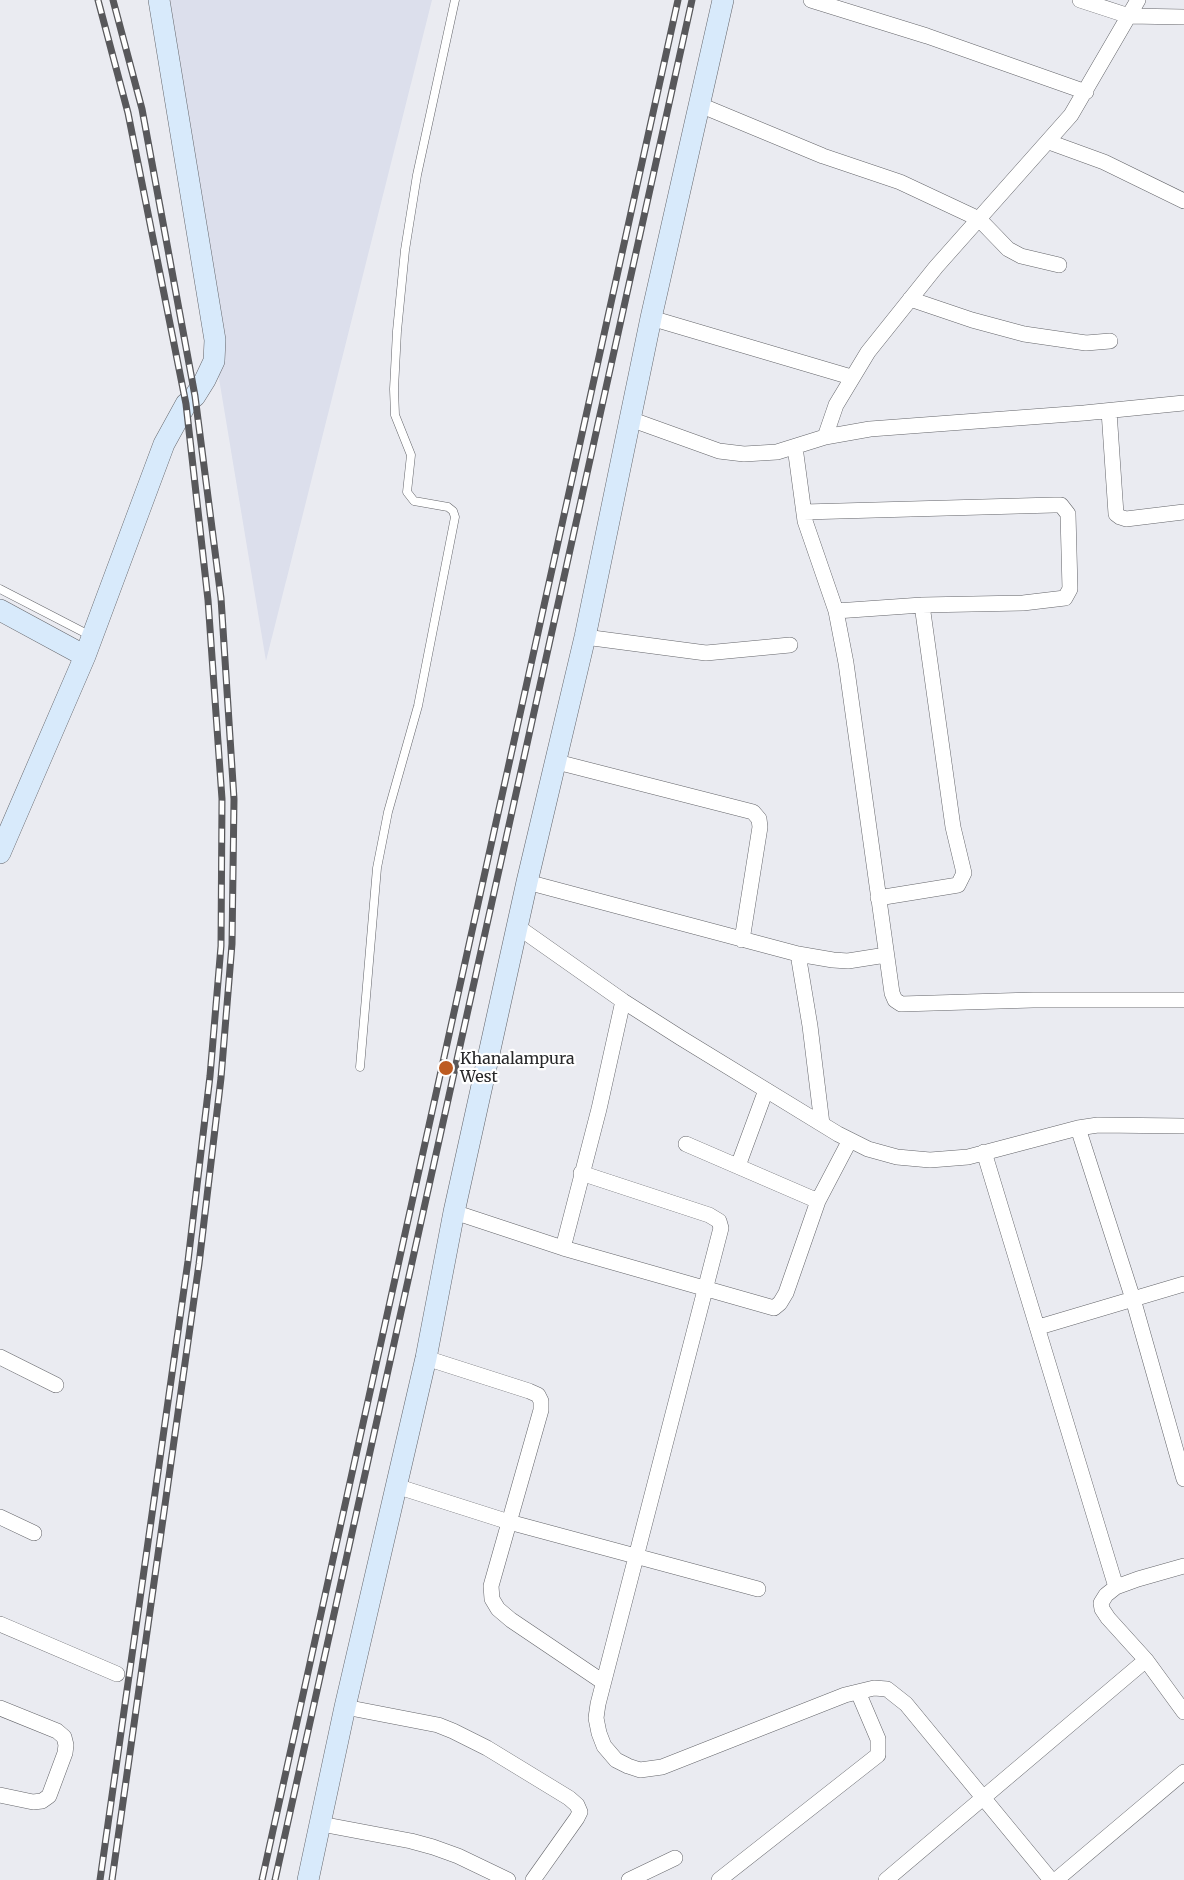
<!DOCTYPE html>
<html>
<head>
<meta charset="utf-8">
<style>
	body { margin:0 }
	canvas { display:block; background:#eaebf1 }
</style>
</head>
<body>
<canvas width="1184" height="1880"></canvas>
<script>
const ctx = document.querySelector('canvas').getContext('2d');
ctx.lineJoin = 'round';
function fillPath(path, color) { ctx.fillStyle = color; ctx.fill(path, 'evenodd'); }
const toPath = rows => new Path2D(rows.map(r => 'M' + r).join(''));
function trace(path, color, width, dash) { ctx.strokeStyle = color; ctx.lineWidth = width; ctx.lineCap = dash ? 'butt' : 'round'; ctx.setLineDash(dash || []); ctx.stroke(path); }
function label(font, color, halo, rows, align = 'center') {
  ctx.font = font + ' Merriweather,serif'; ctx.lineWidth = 4.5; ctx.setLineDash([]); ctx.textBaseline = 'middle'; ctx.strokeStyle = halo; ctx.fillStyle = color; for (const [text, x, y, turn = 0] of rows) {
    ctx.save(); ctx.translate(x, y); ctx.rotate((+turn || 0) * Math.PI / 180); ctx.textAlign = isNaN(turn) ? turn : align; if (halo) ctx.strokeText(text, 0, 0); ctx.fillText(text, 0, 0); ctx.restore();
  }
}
fillPath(toPath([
	[156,0,432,0,266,661]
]), '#dcdfec');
const lane = toPath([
	[0,589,91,636],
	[360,1067,377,868,388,812,418,706,455,517,453,511,448,507,414,501,407,492,411,455,395,415,394,389,397,331,405,250,417,175,455,0]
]);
const street = toPath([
	[811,0,927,36,1086,92],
	[1080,0,1129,16,1184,17],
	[700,105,823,156,900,182,979,219,1008,249,1021,256,1059,265],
	[1049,142,1104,162,1184,201],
	[910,299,972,320,1024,334,1086,343,1110,341],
	[651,318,851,377],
	[1109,411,1116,514,1120,517,1126,519,1184,512],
	[630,419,719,451,744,454,777,452,825,437,836,405,868,352,936,267,1071,115,1138,0],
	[825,437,870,429,1084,413,1184,403],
	[795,447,805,521,836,611,846,663,892,993,895,1000,901,1004,1033,1000,1184,1000],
	[804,512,1054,505,1061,505,1068,514,1070,589,1065,598,1023,603,922,605,836,611],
	[585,637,706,653,790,645],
	[557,762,753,812,759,819,760,827,742,940],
	[527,882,798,954,833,960,848,961,886,955],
	[878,898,952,886,958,885,964,873,953,827,922,605],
	[518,927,623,1001,681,1038,838,1134,868,1149,897,1157,930,1160,968,1157,1078,1128,1098,1125,1184,1126],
	[798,954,810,1026,822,1124],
	[1078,1128,1133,1299,1184,1479],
	[686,1144,818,1201],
	[984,1152,1116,1587],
	[738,1166,766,1090],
	[581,1173,709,1215,719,1221,721,1228,598,1704,596,1718,599,1733,604,1746,616,1760,628,1766,640,1770,662,1767,845,1695,874,1688,887,1689,906,1704,1051,1880],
	[454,1212,563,1248,774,1308,780,1303,786,1293,818,1201,850,1140],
	[563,1248,599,1109,623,1001],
	[1039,1327,1184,1284],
	[0,1357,56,1385],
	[426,1358,529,1391,538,1395,541,1401,541,1410,491,1586,492,1599,498,1609,511,1620,603,1682],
	[396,1486,509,1522,758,1589],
	[0,1517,34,1533],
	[1184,1566,1138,1579,1116,1587,1106,1595,1101,1603,1102,1609,1108,1618,1146,1660,1184,1712],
	[0,1624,117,1674],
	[345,1707,438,1725,453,1731,487,1748,569,1798,577,1805,580,1812,577,1818,533,1880],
	[0,1708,57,1731,64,1737,66,1745,65,1753,49,1796,42,1801,33,1802,0,1795],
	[321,1824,411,1841,433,1847,458,1856,508,1880],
	[629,1880,675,1858],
	[719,1880,878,1755,878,1739,858,1692],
	[886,1880,1146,1660],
	[1056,1880,1184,1772]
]);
const secondary = toPath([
	[0,610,85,656,0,853],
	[85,656,164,444,186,404,195,396,205,380,214,361,215,340,159,0],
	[308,1880,345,1707,426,1358,454,1212,527,882,585,637,651,318,723,0]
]);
trace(lane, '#64656a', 9);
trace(street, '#64656a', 16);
trace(secondary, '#64656a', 22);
trace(lane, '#fff', 8);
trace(street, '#fff', 15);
trace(secondary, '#d8eafb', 21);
const rail = toPath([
	[98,0,128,113,186,404,208,600,222,799,221,946,210,1076,188,1261,100,1880],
	[112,1880,199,1264,221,1078,232,944,234,799,221,598,195,396,142,109,113,0],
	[262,1880,678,0],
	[275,1880,692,0]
]);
trace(rail, '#58585b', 7);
trace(rail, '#fff', 4.5, [14]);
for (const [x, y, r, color] of [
	[446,1068,8,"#bd5b21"]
]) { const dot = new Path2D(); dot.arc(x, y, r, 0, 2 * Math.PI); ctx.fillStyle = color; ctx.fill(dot); trace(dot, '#fff', 2); }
label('16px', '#272729', '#fff', [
	["Khanalampura",460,1059],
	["West",460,1077]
], 'left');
</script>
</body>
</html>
